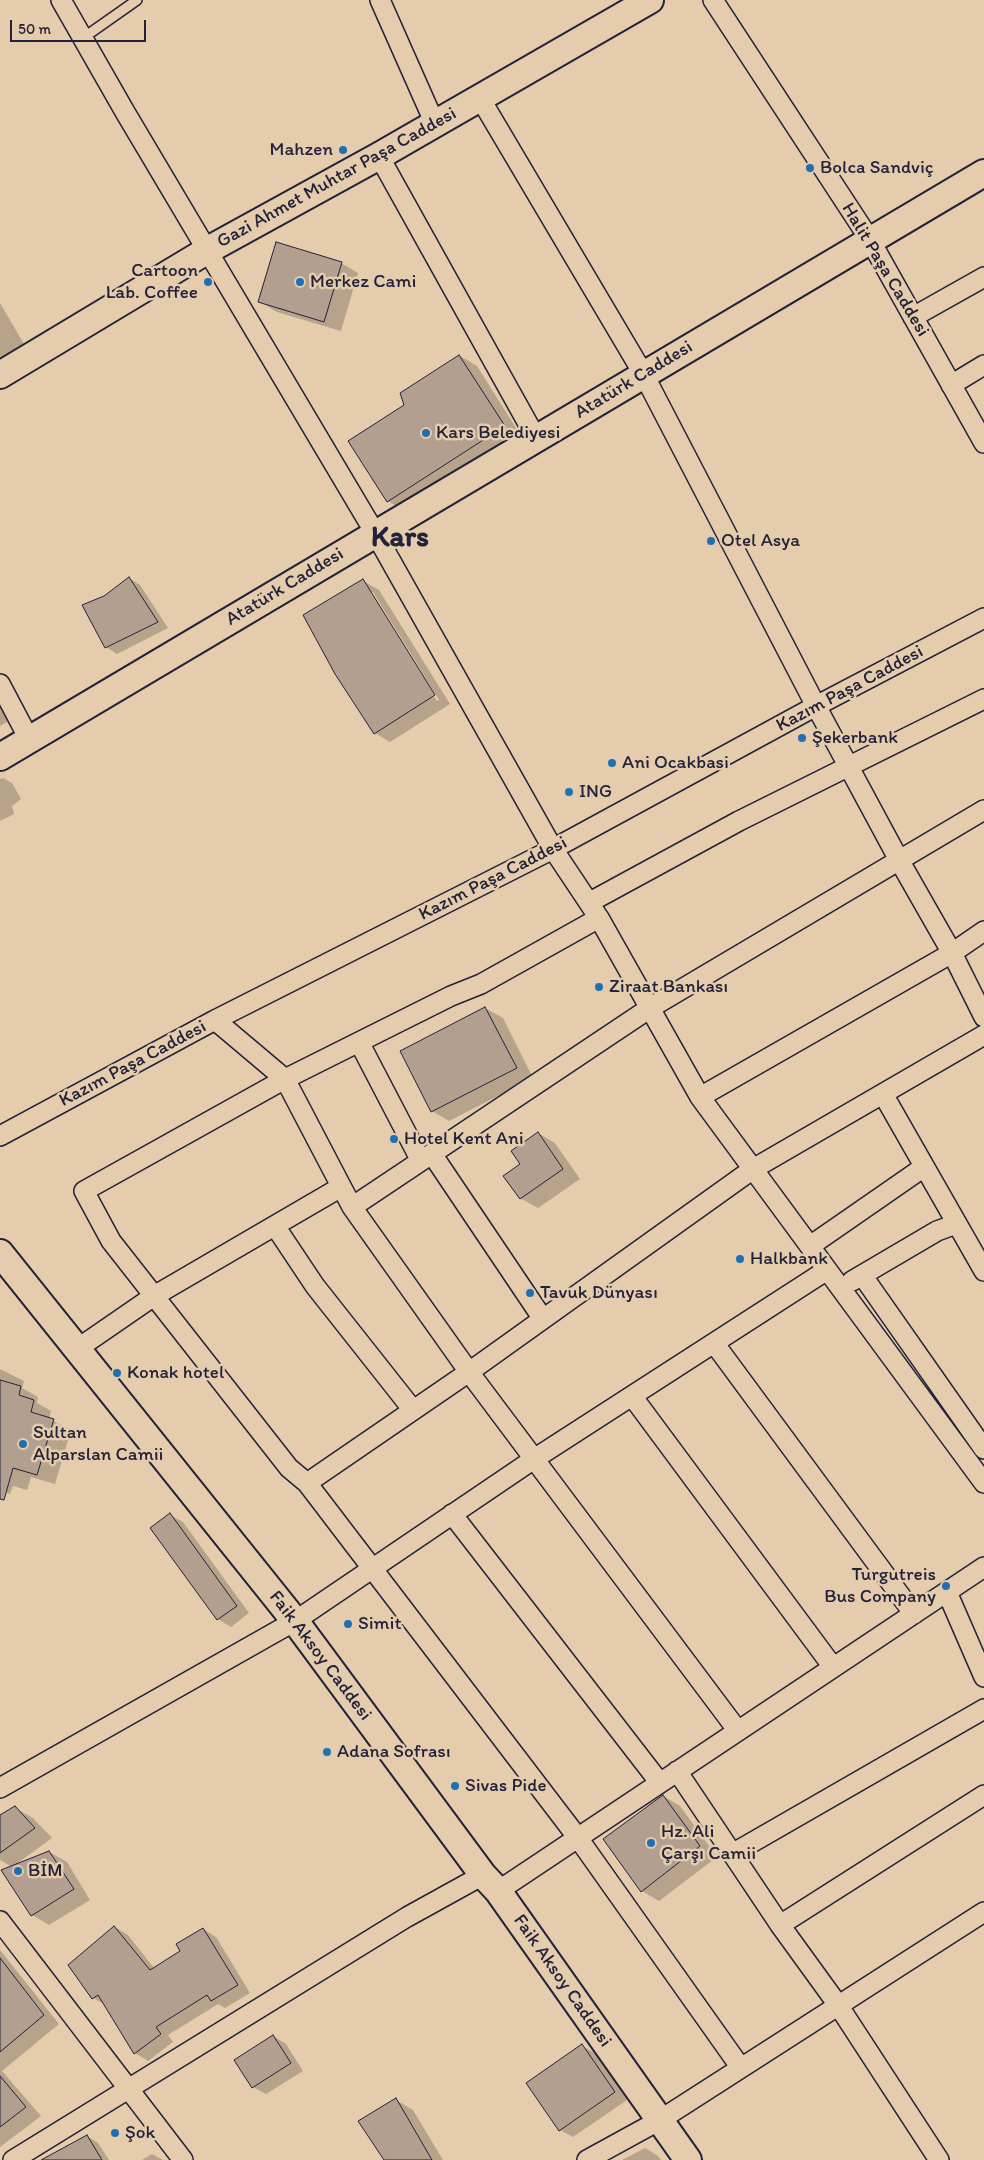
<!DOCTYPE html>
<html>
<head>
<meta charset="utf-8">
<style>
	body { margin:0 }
	#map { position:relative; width:984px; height:2160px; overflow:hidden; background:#e5ccad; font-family:Itim,sans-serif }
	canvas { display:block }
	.scale { position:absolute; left:10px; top:20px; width:136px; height:22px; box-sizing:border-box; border:2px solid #22223b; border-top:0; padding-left:6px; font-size:15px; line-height:18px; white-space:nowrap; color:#22223b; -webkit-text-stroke:4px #e5ccad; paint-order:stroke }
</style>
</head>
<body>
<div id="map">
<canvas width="984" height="2160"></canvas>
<div class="scale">50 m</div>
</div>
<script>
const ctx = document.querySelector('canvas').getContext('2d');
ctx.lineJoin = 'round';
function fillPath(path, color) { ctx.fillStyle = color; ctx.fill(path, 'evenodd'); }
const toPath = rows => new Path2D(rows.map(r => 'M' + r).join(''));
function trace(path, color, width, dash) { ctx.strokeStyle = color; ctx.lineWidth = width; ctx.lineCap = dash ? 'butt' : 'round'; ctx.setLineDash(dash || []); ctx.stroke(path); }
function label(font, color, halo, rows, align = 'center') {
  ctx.font = font + ' Itim,sans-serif'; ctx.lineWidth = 5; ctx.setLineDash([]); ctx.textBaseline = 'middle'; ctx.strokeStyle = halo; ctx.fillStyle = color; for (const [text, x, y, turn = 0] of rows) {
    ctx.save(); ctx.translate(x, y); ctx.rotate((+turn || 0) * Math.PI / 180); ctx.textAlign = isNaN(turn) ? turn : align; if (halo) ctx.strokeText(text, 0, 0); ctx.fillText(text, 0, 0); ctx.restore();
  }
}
fillPath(toPath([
	[341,263,358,273,341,331,277,312,260,302],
	[0,303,31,356,0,374],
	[460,356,477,366,521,436,405,511,388,501,406,405],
	[129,578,140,585,168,628,117,654,106,647,104,597],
	[363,581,379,590,450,704,390,742,375,733],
	[370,592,373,592,439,700,437,701],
	[0,685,13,719,0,726],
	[3,778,12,783,21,799,12,806,14,814,0,821,0,779],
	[485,1008,503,1018,533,1078,449,1121,432,1111],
	[538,1133,555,1143,580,1179,538,1208,520,1198,522,1165],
	[0,1369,24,1381,22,1388,38,1397,37,1403,51,1411,49,1419,71,1430,55,1484,31,1477,27,1490,13,1486,10,1494,0,1491],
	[170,1515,183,1522,249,1613,231,1627,218,1619],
	[663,1796,680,1806,717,1857,659,1901,642,1891],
	[15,1808,33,1818,52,1838,15,1865,49,1852,67,1862,90,1900,49,1925,32,1915,12,1867,0,1860,0,1816],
	[115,1927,128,1935,154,1968,182,1951,203,1929,216,1937,250,1993,225,2008,218,2004,168,2035,173,2042,148,2061,135,2053,106,2005,93,1998],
	[0,1950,59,2024,2,2071,41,2116,0,2147],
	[273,2036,286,2044,303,2071,266,2094,253,2087],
	[582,2046,595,2053,627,2100,573,2137,560,2130],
	[396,2100,413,2110,443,2160,386,2160],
	[87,2136,98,2143,109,2160,56,2160],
	[645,2148,658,2156,661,2160,622,2160],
	[152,2154,163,2160,142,2160]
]), '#0003');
const building = toPath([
	[276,242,342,262,324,322,258,302,276,242],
	[459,355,505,426,387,502,348,441,404,405,400,393,459,355],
	[129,577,158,622,105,648,82,605,104,596,129,577],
	[363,579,435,695,374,734,335,674,303,615,363,579],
	[485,1007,517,1068,431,1112,400,1051,485,1007],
	[538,1132,563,1169,520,1199,503,1176,520,1164,511,1151,538,1132],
	[0,1380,21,1386,19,1395,34,1400,31,1412,54,1419,37,1475,13,1468,4,1500,0,1499,0,1380],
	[170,1513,237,1606,217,1620,150,1528,170,1513],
	[663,1795,700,1846,641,1892,603,1839,663,1795],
	[15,1806,35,1828,0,1853,0,1815,15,1806],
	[49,1851,74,1889,31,1916,1,1870,49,1851],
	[114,1926,150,1970,180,1951,176,1944,203,1928,238,1985,211,2001,207,1995,156,2027,161,2034,134,2054,98,1995,92,1999,68,1965,114,1926],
	[0,1958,44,2015,0,2052,0,1958],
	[273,2035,291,2063,252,2088,234,2060,273,2035],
	[582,2044,615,2092,559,2131,526,2083,582,2044],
	[0,2076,26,2107,0,2127,0,2076],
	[396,2098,432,2160,384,2160,358,2121,396,2098],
	[87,2135,102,2160,41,2160,87,2135]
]);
fillPath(building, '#b29f8f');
trace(building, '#22223b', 1);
const lane = toPath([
	[83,38,137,0]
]);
const street = toPath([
	[61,0,125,112,375,533,553,849,599,918,700,1097,984,1483],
	[380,0,435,124],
	[713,0,870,240,984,443],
	[480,98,644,375,816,706,899,860,952,953,984,1017],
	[379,156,536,438],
	[913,317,984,277],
	[951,385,984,365],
	[0,684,29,739],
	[590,902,739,821,984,699],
	[215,1020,285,1079,352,1207,469,1372,738,1731],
	[359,1042,421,1161],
	[883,1094,984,1271],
	[700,1097,952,953,984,931],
	[0,1136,215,1020,553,849,816,706,984,618],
	[432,1154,543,1319],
	[352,1207,650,1008,984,810],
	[275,1226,315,1286,413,1410],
	[810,1246,924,1167],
	[862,1275,984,1449],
	[852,1281,937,1231,956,1224],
	[714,1343,914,1614],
	[77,1349,154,1296,341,1187],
	[632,1396,833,1667],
	[307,1483,289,1468,111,1241,84,1191,285,1079,451,996,481,984,599,918],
	[452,1514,660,1783],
	[947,1592,984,1677],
	[677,1771,780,1925,838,2005,939,2160],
	[0,1788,295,1621,534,1459,827,1270],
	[732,1854,984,1709],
	[498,1891,984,1567],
	[0,1921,183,2160],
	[780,1925,984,1795],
	[741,2068,578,1838,307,1483,469,1372,753,1169,984,1035],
	[13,2160,407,1917,483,1875],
	[587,2160,660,2120,984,1912]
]);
const secondary = toPath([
	[0,375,208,250,379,156,650,0],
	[0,757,984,173],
	[0,1253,295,1621,483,1875,498,1891,688,2160]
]);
trace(lane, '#22223b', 12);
trace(street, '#22223b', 22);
trace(secondary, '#22223b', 30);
trace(lane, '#e5ccad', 9);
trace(street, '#e5ccad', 19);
trace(secondary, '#e5ccad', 26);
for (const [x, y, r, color] of [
	[343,150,5,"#1f6fb2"],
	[810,168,5,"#1f6fb2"],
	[208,282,5,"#1f6fb2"],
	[300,282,5,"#1f6fb2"],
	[426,433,5,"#1f6fb2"],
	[711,541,5,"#1f6fb2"],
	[802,738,5,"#1f6fb2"],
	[612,763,5,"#1f6fb2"],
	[569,792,5,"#1f6fb2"],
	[599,987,5,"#1f6fb2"],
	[394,1139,5,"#1f6fb2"],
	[740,1259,5,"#1f6fb2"],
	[530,1293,5,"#1f6fb2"],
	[117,1373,5,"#1f6fb2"],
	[23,1444,5,"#1f6fb2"],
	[946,1586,5,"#1f6fb2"],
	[348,1624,5,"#1f6fb2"],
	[327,1752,5,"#1f6fb2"],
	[455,1786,5,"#1f6fb2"],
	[651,1843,5,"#1f6fb2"],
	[18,1871,5,"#1f6fb2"],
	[115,2133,5,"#1f6fb2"]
]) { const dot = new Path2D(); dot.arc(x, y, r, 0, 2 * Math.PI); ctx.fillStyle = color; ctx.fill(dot); trace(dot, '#e5ccad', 2); }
label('19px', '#22223b', '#e5ccad', [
	["Mahzen",333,150,"right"],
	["Bolca Sandviç",820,168],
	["Cartoon",198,271,"right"],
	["Lab. Coffee",198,293,"right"],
	["Merkez Cami",310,282],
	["Kars Belediyesi",436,433],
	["Otel Asya",721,541],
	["Şekerbank",812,738],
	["Ani Ocakbasi",622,763],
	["ING",579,792],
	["Ziraat Bankası",609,987],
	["Hotel Kent Ani",404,1139],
	["Halkbank",750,1259],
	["Tavuk Dünyası",540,1293],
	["Konak hotel",127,1373],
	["Sultan",33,1433],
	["Alparslan Camii",33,1455],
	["Turgutreis",936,1575,"right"],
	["Bus Company",936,1597,"right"],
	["Simit",358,1624],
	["Adana Sofrası",337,1752],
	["Sivas Pide",465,1786],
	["Hz. Ali",661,1832],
	["Çarşı Camii",661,1854],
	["BİM",28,1871],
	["Şok",125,2133]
], 'left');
label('19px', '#22223b', '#e5ccad', [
	["Gazi Ahmet Muhtar Paşa Caddesi",337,178,-29],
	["Halit Paşa Caddesi",885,270,59],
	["Atatürk Caddesi",634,380,-31],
	["Atatürk Caddesi",285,587,-31],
	["Kazım Paşa Caddesi",850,689,-28],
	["Kazım Paşa Caddesi",493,879,-27],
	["Kazım Paşa Caddesi",133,1064,-28],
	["Faik Aksoy Caddesi",320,1656,53],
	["Faik Aksoy Caddesi",562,1981,55]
]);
label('bold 29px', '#22223b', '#e5ccad', [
	["Kars",400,539]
]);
</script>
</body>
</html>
